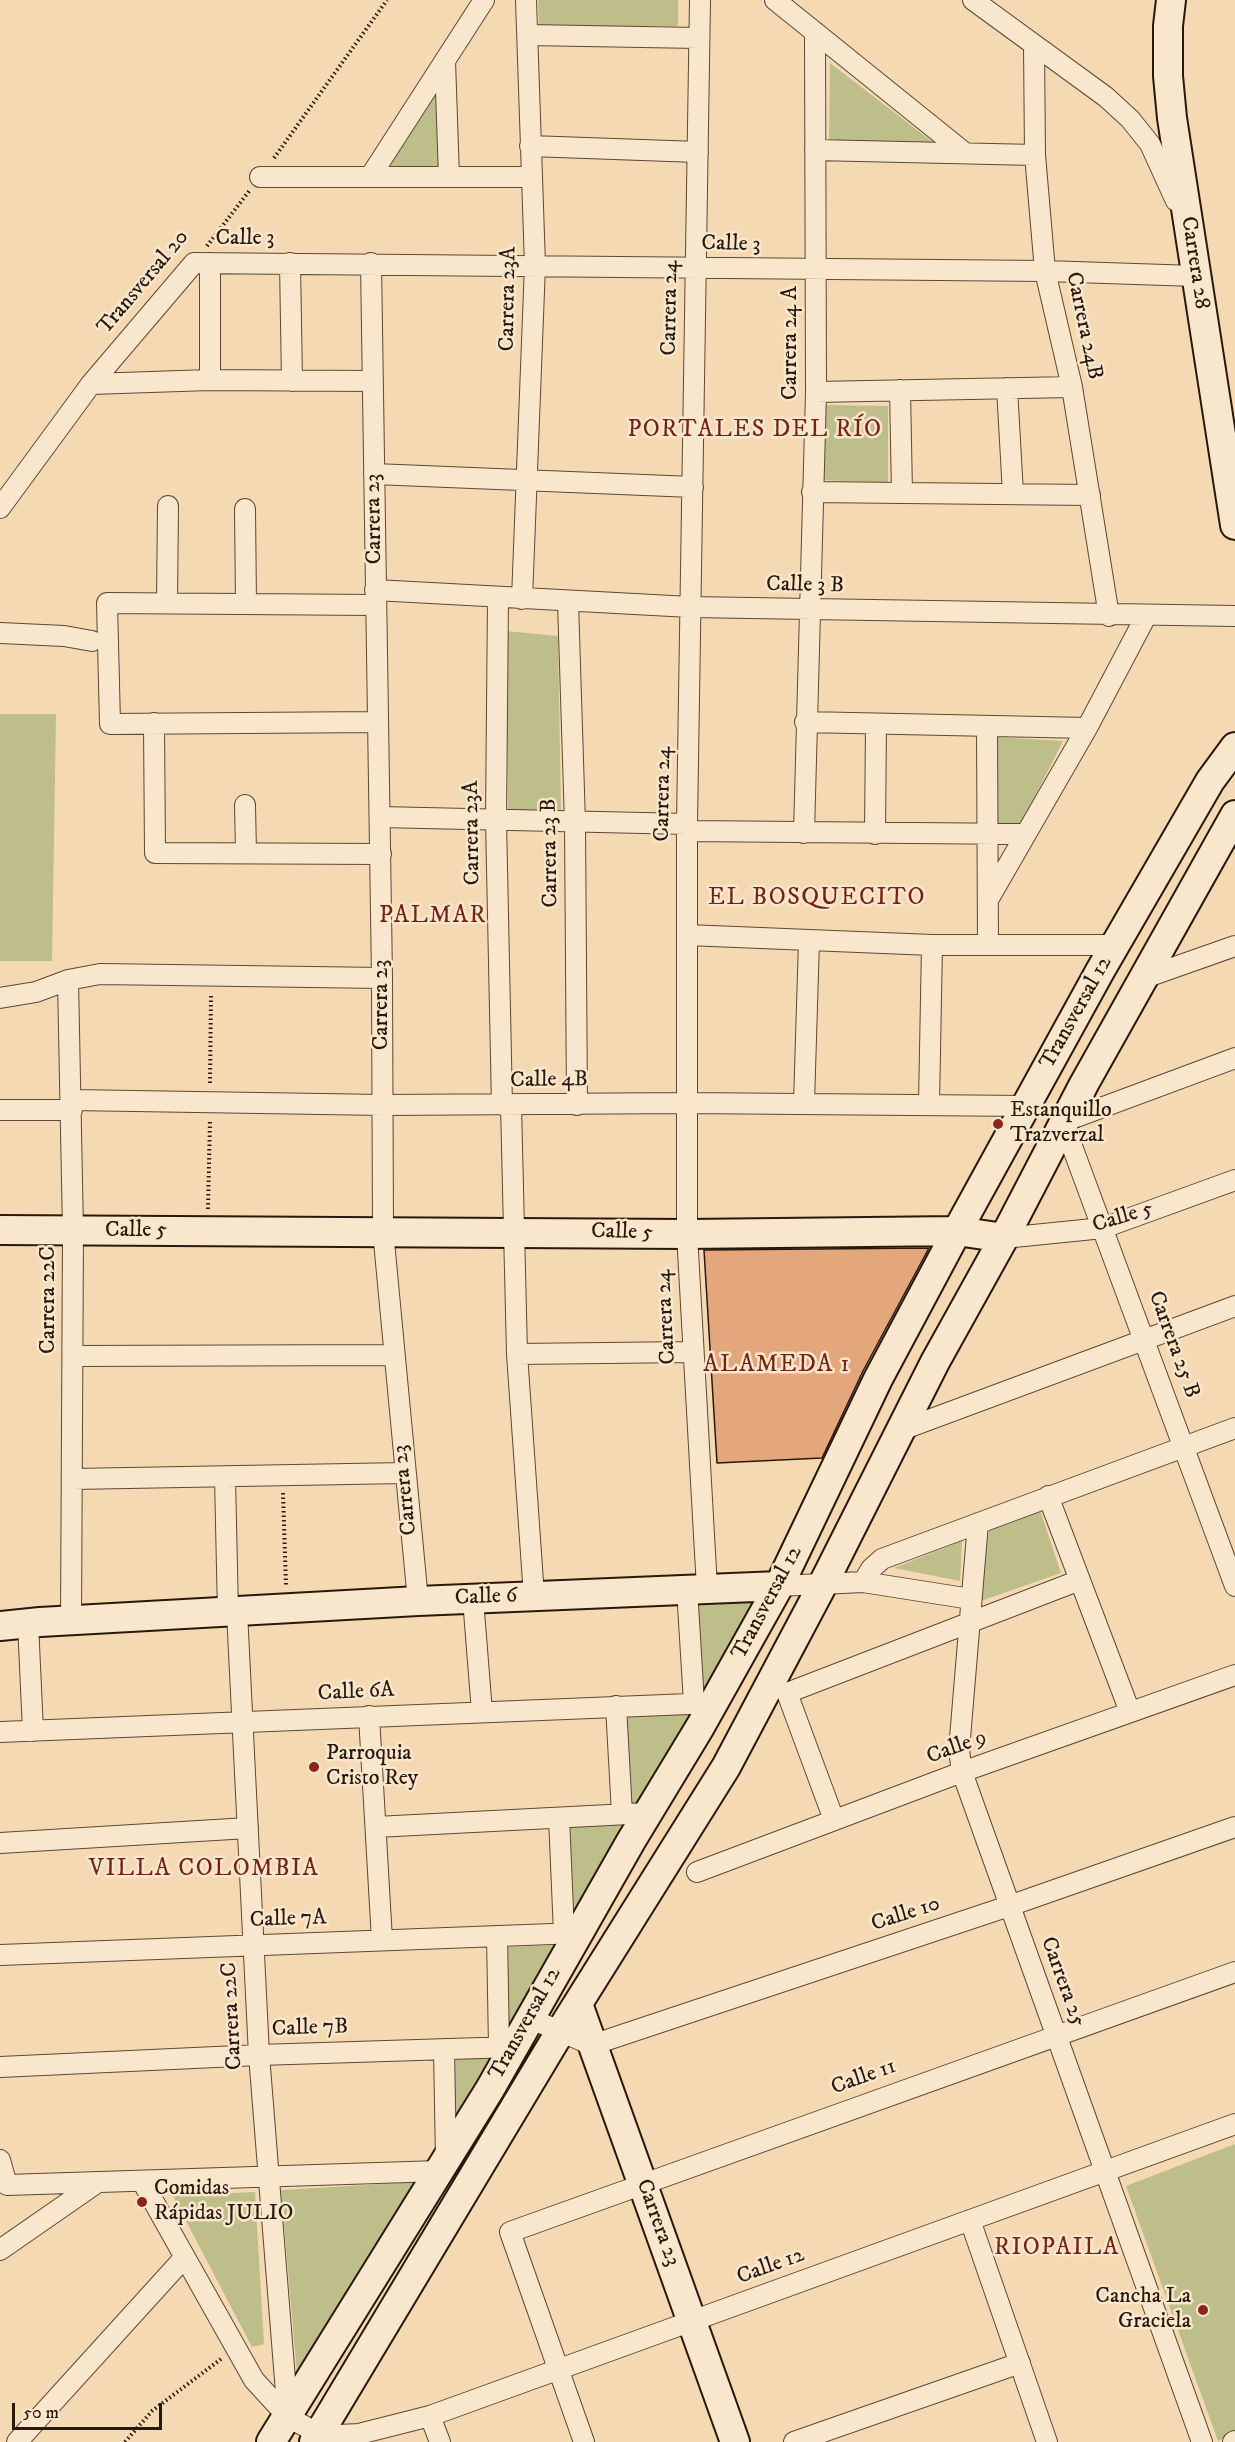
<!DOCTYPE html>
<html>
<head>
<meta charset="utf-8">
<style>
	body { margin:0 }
	#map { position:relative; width:1235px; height:2442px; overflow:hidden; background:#f4d9b2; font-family:"IM FELL DW Pica",serif }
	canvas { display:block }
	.scale { position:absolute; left:12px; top:2403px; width:150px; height:27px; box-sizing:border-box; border:3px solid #28190c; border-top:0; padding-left:8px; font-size:18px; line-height:21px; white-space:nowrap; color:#28190c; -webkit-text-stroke:4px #f8e6cd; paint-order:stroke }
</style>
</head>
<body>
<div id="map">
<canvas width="1235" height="2442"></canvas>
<div class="scale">50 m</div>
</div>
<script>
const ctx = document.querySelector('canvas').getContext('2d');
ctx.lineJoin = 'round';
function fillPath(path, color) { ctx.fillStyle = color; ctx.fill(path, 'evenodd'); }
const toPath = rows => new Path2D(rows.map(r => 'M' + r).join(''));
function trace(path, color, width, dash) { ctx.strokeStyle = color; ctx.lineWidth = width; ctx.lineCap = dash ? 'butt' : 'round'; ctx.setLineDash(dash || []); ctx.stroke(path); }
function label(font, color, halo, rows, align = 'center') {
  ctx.font = font + ' "IM FELL DW Pica",serif'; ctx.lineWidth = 5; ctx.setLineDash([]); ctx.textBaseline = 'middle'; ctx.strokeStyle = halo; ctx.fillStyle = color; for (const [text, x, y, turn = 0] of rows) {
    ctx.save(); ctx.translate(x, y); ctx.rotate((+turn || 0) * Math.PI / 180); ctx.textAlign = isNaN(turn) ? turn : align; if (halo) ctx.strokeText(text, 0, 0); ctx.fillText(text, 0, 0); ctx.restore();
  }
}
fillPath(toPath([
	[538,0,678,0,678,26,539,26],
	[830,63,934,143,829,143],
	[435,92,440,170,384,172],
	[825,405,888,406,888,483,823,480],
	[506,631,558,636,561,811,508,812],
	[0,714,56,714,52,961,0,961],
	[994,737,1063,741,1020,826,995,826],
	[1040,1510,1061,1573,981,1601,989,1528],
	[962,1541,960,1581,894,1568],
	[761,1594,703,1696,694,1598],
	[691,1713,643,1803,630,1805,627,1717],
	[631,1822,570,1925,568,1825],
	[558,1945,509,2034,507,1947],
	[499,2056,455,2129,452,2058],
	[1235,2144,1235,2434,1218,2441,1126,2186],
	[417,2182,297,2374,281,2190],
	[255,2192,264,2344,252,2347,173,2196]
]), '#bebe8a');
const building = toPath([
	[929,1248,863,1371,822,1458,717,1463,704,1250,929,1248]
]);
fillPath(building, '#e4a77b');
trace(building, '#28190c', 1.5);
const street = toPath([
	[700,0,687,824,687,1234,707,1588],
	[775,0,965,153],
	[973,0,1106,97,1130,119,1150,144,1176,201],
	[528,35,699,38],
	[1034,45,1035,155,1045,271,1072,387,1109,616],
	[445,61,449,177],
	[530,146,698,152],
	[815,150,1035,155],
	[260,177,531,177],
	[370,177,484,0],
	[210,263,210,380],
	[290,263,292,381],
	[371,263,382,978,383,1231,418,1601],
	[91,384,210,380,372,381],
	[1007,388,1013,494],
	[900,390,902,493],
	[816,392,1072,387],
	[374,474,693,487],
	[812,492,1090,495],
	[0,508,91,384,194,263,1045,271,1195,276],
	[245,509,246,604],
	[375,590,690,607,1235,616],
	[498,597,496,820,502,1105],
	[522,599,535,265,526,0],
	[568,602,575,823,577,1105],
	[167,603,168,506],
	[375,605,107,603,110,724,378,722],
	[0,633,64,636,92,641],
	[805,722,1087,728],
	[154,723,155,853,381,854],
	[987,726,988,945],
	[245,805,246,853],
	[380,817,687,824],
	[687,831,1025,834],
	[804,833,816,392,815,32],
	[875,834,876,724],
	[988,900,1087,728,1146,616],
	[687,935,932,945,1115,945],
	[1144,978,1235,946],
	[68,980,73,1231,71,1620],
	[0,998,36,992,68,980,100,974,382,978],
	[1235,1058,1063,1122,1235,1586],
	[72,1100,383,1105,688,1103,1026,1106],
	[804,1103,809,941],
	[929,1104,932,945],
	[511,1105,517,1354,534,1596],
	[0,1110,72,1110],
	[1004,1238,1103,1228,1235,1180],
	[517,1354,692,1352],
	[73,1356,394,1355],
	[899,1431,1235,1306],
	[225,1478,228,1613],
	[73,1479,404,1473],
	[1048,1496,1130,1712],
	[978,1523,959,1750,962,1772,1202,2442],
	[863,1582,871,1569,882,1559,1235,1428],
	[779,1586,863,1582,971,1599],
	[687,1589,694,1703],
	[473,1599,482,1712],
	[237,1612,259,2055,288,2417],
	[28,1623,33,1731],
	[616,1706,622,1814],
	[369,1716,382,1940],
	[0,1732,714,1703],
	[559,1818,564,1933],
	[834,1820,787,1693,1080,1580],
	[376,1827,648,1813],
	[0,1843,248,1828],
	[697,1872,962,1772,1235,1675],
	[497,1936,499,2047],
	[0,1955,578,1933],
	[529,2018,592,2045,1009,1906,1235,1827],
	[444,2049,446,2160],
	[0,2067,259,2055,513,2047],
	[0,2160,7,2185,439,2171],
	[142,2181,254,2380,288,2417,328,2439],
	[970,2220,1047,2442],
	[0,2250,98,2182],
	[430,2416,440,2442],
	[318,2436,359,2434,430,2416,1235,2124],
	[17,2442,184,2258],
	[584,2442,510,2232,1235,1972],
	[794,2442,1020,2363],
	[1233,2442,1235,2441]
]);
const secondary = toPath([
	[1171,0,1168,26,1168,76,1172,118,1235,525],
	[0,1230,687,1234,957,1231,1004,1238],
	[0,1626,40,1622,418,1601,779,1586],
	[578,2004,735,2442],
	[271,2442,490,2089,631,1841,700,1727,779,1586,878,1379,957,1231,1100,971,1210,781,1235,747],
	[314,2442,560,2032,726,1767,823,1584,935,1362,1005,1236,1084,1084,1235,815]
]);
trace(street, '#5b4936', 22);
trace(secondary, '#28190c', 32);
trace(toPath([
	[274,158,387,0],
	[207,246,250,190],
	[210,1083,211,994],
	[208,1209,210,1120],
	[283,1493,286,1585],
	[125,2442,152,2411,221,2359]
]), '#28190c', 4, [1.5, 3]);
trace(street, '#f8e6cd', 20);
trace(secondary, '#f8e6cd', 28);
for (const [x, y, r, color] of [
	[998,1124,6,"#8f2418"],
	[314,1767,6,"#8f2418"],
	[142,2202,6,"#8f2418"],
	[1203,2310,6,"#8f2418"]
]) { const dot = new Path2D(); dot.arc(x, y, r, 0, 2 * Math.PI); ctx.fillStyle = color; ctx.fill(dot); trace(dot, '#f8e6cd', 2); }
label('22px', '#28190c', '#f8e6cd', [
	["Calle 3",245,239],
	["Calle 3",731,245,1],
	["Carrera 28",1194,263,81],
	["Transversal 20",144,283,-50],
	["Carrera 23A",509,299,-89],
	["Carrera 24",671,308,-89],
	["Carrera 24B",1083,326,78],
	["Carrera 24 A",791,343,-90],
	["Carrera 23",375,519,-91],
	["Calle 3 B",805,586,1],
	["Carrera 24",664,794,-89],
	["Carrera 23A",473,833,-91],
	["Carrera 23 B",551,853,-91],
	["Carrera 23",382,1005,-90],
	["Transversal 12",1077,1013,-61],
	["Calle 4B",549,1081,-1],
	["Calle 5",1123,1218,-17],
	["Calle 5",136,1231],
	["Calle 5",622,1233,1],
	["Carrera 22C",49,1300,-90],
	["Carrera 24",667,1317,-93],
	["Carrera 25 B",1173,1345,70],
	["Carrera 23",406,1490,-96],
	["Calle 6",486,1598,-2],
	["Transversal 12",768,1603,-62],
	["Calle 6A",356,1693,-3],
	["Calle 9",957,1748,-20],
	["Calle 10",906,1915,-18],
	["Calle 7A",288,1920,-2],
	["Carrera 25",1062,1982,70],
	["Carrera 22C",233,2016,-93],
	["Transversal 12",526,2024,-61],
	["Calle 7B",310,2029,-2],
	["Calle 11",864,2078,-20],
	["Carrera 23",657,2223,70],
	["Calle 12",771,2267,-20]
]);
label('22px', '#28190c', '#f8e6cd', [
	["Estanquillo",1010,1111],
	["Trazverzal",1010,1136],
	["Parroquia",326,1754],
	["Cristo Rey",326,1779],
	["Comidas",154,2189],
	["Rápidas JULIO",154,2214],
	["Cancha La",1191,2297,"right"],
	["Graciela",1191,2322,"right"]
], 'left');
ctx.letterSpacing = '1.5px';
label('24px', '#7a1f14', '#f8e6cd', [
	["PORTALES DEL RÍO",755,431],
	["EL BOSQUECITO",817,899],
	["PALMAR",433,917],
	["ALAMEDA 1",777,1366],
	["VILLA COLOMBIA",204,1870],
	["RIOPAILA",1057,2249]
]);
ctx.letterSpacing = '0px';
</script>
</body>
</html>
